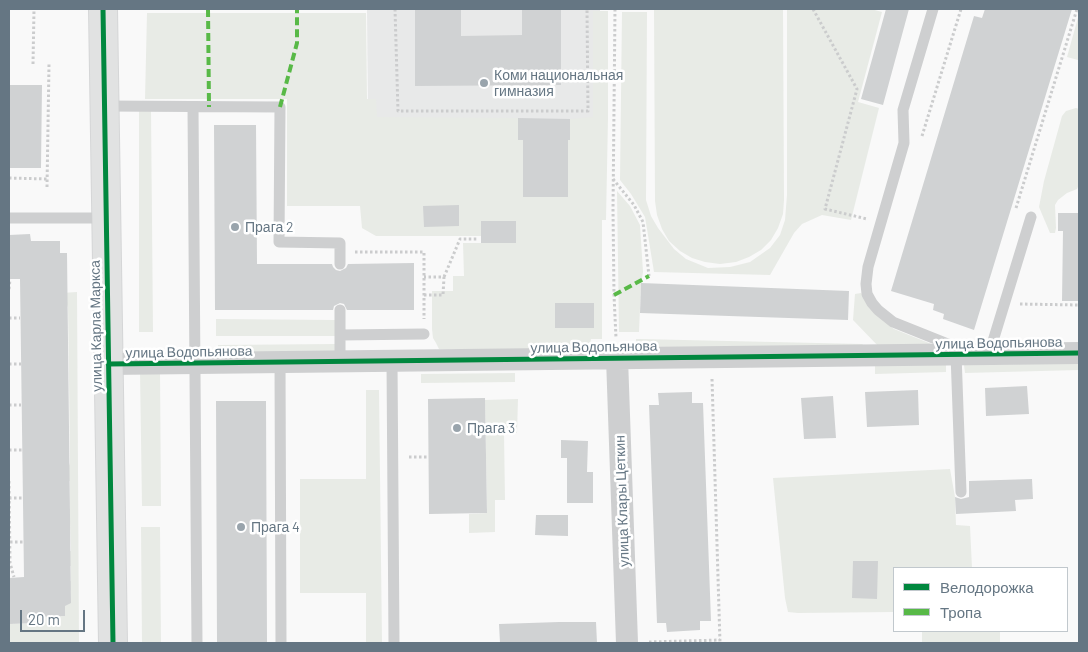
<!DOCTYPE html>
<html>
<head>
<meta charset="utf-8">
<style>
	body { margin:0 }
	#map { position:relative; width:1088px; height:652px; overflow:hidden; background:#f9f9f9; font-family:Barlow,sans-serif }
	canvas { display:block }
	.frame { position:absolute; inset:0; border:10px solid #657683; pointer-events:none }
	.legend { position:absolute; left:893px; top:567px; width:175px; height:65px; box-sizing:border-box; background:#fff; border:1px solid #c1c8cd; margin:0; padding:6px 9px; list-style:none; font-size:15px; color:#657683 }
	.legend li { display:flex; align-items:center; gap:10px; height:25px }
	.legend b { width:25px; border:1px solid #c1c8cd }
	.scale { position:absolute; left:20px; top:610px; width:65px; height:22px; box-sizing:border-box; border:2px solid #657683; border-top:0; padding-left:6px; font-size:15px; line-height:18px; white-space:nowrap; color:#657683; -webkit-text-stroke:4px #fff; paint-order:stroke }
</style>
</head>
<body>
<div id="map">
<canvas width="1088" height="652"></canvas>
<div class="frame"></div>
<ul class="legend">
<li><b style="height:6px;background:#00873e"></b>Велодорожка</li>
<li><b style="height:6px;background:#58b947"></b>Тропа</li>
</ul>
<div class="scale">20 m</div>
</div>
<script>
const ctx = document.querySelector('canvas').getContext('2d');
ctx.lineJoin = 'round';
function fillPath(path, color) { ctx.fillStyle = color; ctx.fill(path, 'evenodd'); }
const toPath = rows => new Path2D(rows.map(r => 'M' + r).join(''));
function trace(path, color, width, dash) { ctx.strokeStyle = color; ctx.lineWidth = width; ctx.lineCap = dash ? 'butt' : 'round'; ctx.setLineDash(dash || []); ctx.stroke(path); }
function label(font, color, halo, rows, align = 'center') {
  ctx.font = font + ' Barlow,sans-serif'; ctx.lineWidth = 5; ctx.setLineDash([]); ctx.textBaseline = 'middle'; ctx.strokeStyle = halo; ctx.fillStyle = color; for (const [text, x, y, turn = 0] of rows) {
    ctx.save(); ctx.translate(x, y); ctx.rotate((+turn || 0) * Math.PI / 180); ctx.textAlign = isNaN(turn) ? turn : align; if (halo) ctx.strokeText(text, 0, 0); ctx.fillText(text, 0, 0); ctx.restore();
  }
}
fillPath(toPath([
	[367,9,600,9,602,204,369,206]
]), '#e8e9e9');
fillPath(toPath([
	[654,9,783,9,784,200,783,214,778,228,771,240,761,250,749,257,736,262,720,264,705,262,692,258,680,251,669,241,662,229,657,215,655,201],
	[787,9,871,9,882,12,858,102,879,108,851,220,822,215,802,224,794,233,770,275,654,272,647,229,645,217,631,194,620,180,622,12,647,12,646,200,651,216,658,228,674,249,686,259,708,268,730,267,750,262,770,248,780,235,785,220,787,195],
	[593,11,608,11,608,118,606,220,602,220,602,339,591,339,590,344,583,348,575,349,439,349,436,343,433,338,432,329,432,291,453,291,453,276,464,276,463,243,516,243,516,221,481,221,481,236,376,236,362,228,360,206,287,206,287,99,145,99,147,13,366,13,367,99,376,99,377,117,518,118,523,140,523,197,539,197,568,140,570,139,570,119,593,117],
	[1079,14,1079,56,1078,60,1067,57],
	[1076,108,1079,109,1079,185,1077,189,1067,193,1058,200,1055,205,1056,228,1055,233,1050,233,1039,207,1044,181,1062,116,1066,111],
	[139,110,151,110,153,332,139,332],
	[617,191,630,206,640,225,643,272,641,284,639,332,619,332],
	[77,292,79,643,9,643,9,624,36,623,36,617,65,616,65,603,71,603,71,590,65,590,65,582,71,581,71,566,64,566,64,551,71,551,70,522,64,510,70,509,70,481,63,481,70,463,69,378,68,307,61,293],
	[861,293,871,309,894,329,934,345,880,348,853,320,855,294],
	[216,319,335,320,335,336,216,336],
	[636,339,639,339,862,344,867,348,641,347,636,343],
	[335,344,335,356,218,356,218,345],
	[1079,363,1079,370,965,373,964,365],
	[946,364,946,372,875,374,875,366],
	[140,371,160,371,161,506,142,506],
	[515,373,515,382,421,383,421,374],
	[366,390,379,390,382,643,366,643,366,593,300,593,300,479,366,479],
	[518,399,517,433,504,433,505,500,495,500,495,532,469,533,469,514,487,513,485,400],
	[950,469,955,497,956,525,970,526,972,568,894,568,894,612,798,613,788,612,785,598,773,478],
	[141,527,160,527,161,643,142,643],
	[922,631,1000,631,1000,643,922,643]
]), '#e8ebe6');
fillPath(toPath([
	[415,9,461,9,461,36,522,35,522,9,561,9,561,85,415,86],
	[886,9,909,9,883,105,861,99],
	[985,9,1072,9,974,330,943,319,944,314,933,310,934,304,891,291,974,16,982,18],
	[9,85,42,85,41,168,9,168],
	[518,118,570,119,570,140,568,140,568,197,523,197,523,140,518,140],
	[214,125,256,125,257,264,332,264,333,267,336,270,340,271,346,268,348,264,414,263,414,310,347,310,344,304,340,303,334,306,333,310,215,310],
	[459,205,459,226,424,227,423,206],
	[1058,213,1079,213,1079,301,1062,301,1063,231,1058,231],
	[481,221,516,221,516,243,481,243],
	[30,234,31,241,60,241,60,253,67,253,71,603,65,606,65,616,36,617,37,623,9,624,9,578,24,577,20,279,9,279,9,235],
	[641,283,849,291,848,320,640,313],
	[555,303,594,303,594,328,555,328],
	[1027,386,1029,414,986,416,985,388],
	[918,390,919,425,867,427,865,392],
	[692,392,692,403,703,403,711,621,700,621,700,630,667,632,666,623,657,623,649,405,659,405,658,393],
	[833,396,836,438,804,439,801,398],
	[485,398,487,513,429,514,428,399],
	[216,401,266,401,267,643,217,643],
	[561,440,588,441,587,472,593,472,593,503,567,503,567,458,561,458],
	[1032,479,1033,499,1015,500,1016,511,956,514,955,497,961,499,969,497,969,481],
	[536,515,568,515,568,536,535,535],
	[853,561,878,561,877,599,852,598],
	[559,622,596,622,597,643,500,643,499,624]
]), '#d0d2d3');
const secondary = toPath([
	[103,9,113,643]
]);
trace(secondary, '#d5d6d7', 30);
trace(toPath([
	[395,9,398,111,588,111,587,9],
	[615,9,613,209,614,295,616,338],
	[813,9,857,89,825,209,867,219],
	[33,64,34,9],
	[922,136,961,9],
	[9,178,47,179],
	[613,179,634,205,643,222,649,276],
	[47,187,49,64],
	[1016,208,1077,9],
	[355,252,424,252,424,319],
	[444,277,460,239,478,239],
	[9,289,10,279],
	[424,295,443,295,444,277,424,277],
	[1020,304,1079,305],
	[9,318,20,318],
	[9,364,21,364],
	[712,379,720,643],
	[9,405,21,405],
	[9,450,22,450],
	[409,457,428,457],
	[9,481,10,563,14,577],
	[9,498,22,498],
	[10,542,23,542],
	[649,642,720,640]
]), '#cbcccd', 3, [2.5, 2.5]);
trace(toPath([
	[933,9,903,110,904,143,868,267,866,284,867,294,872,303,878,310,893,322,948,344,956,354,961,492],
	[104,106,280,107,279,242,340,243,340,264],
	[193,107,197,643],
	[9,218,106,218],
	[340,335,424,334],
	[989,354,1031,217],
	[340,361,340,310],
	[392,361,394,643],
	[280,362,281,643]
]), '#cecfd0', 11);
trace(toPath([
	[617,358,627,643],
	[108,364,1079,353]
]), '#cecfd0', 22);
trace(secondary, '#e1e2e2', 28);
trace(toPath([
	[208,9,209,107],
	[280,107,297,43,297,9],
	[614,295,649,276]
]), '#58b947', 4, [8, 4]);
trace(toPath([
	[103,9,113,643],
	[108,364,1079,353]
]), '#00873e', 5);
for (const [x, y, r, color] of [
	[484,83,5,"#99a4ac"],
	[235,227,5,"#99a4ac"],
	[457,428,5,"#99a4ac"],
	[241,527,5,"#99a4ac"]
]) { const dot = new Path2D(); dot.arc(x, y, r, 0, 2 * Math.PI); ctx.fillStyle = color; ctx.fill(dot); trace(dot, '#fff', 2); }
label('14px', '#657683', '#fff', [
	["Коми национальная",494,75],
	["гимназия",494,91],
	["Прага 2",245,227],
	["Прага 3",467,428],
	["Прага 4",251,527]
], 'left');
label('14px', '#657683', '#fff', [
	["улица Карла Маркса",96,326,-91],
	["улица Водопьянова",999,343,-1],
	["улица Водопьянова",594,347,-1],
	["улица Водопьянова",189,352,-1],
	["улица Клары Цеткин",622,501,-92]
]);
</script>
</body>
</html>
